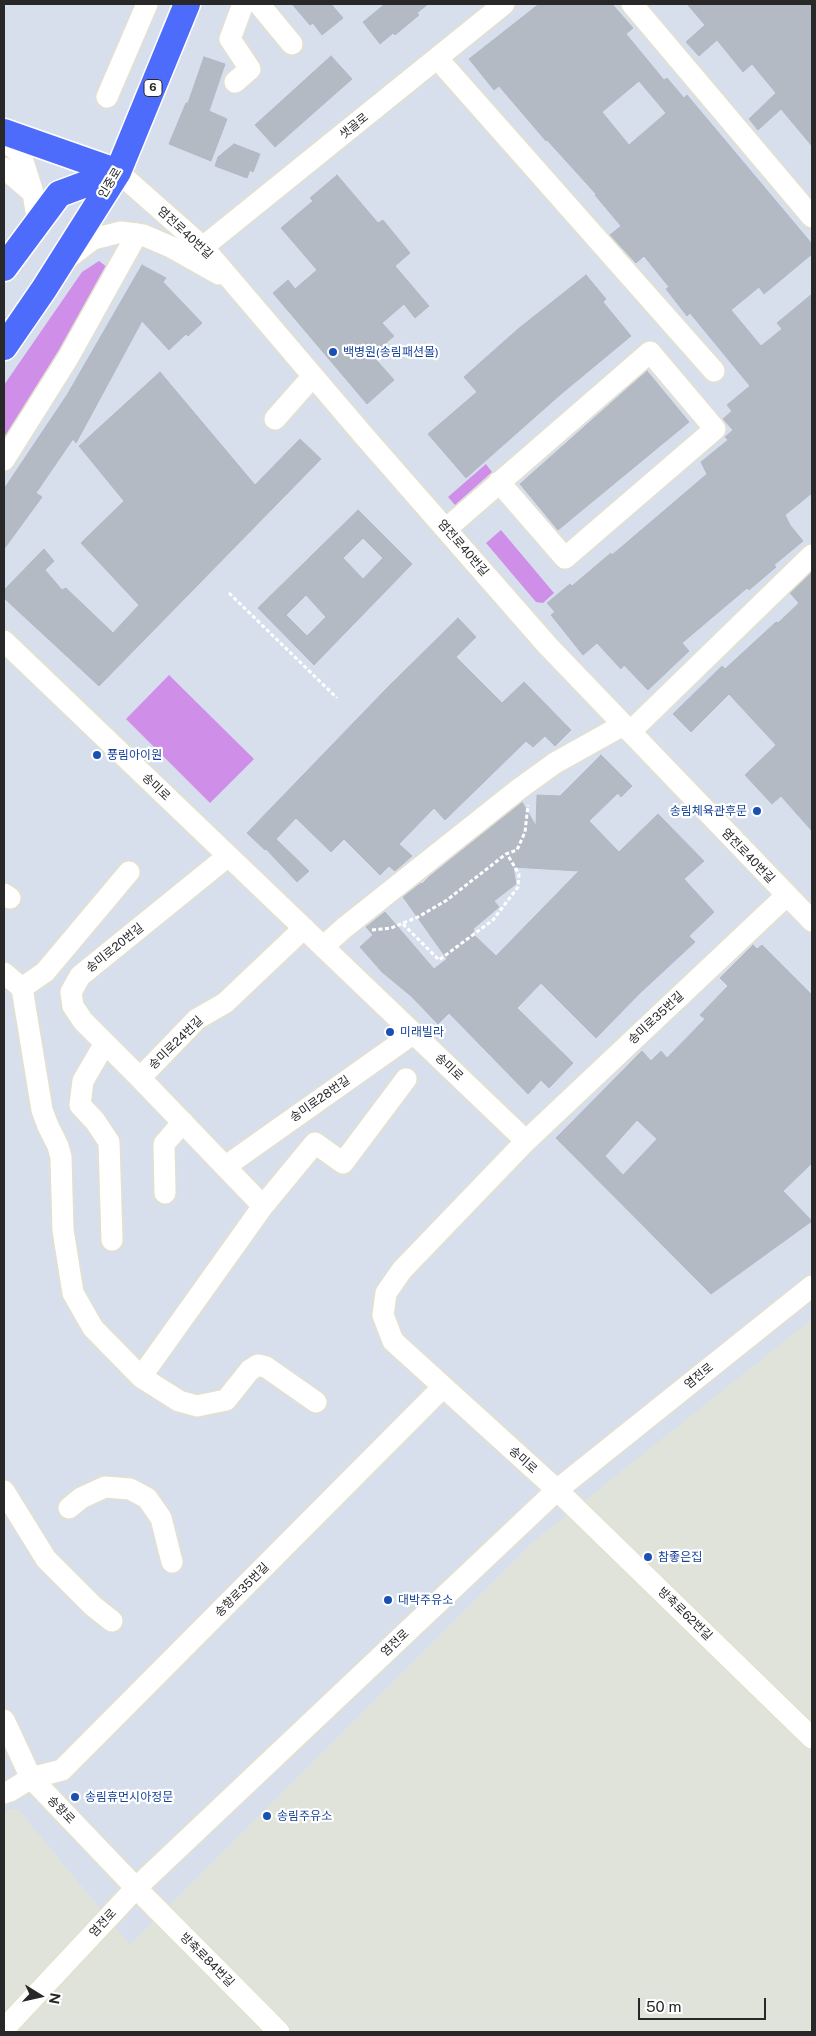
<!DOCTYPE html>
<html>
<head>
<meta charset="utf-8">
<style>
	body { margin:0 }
	#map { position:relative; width:816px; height:2036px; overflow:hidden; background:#d8dfec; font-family:"Public Sans",sans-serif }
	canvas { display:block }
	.frame { position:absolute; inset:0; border:5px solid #282828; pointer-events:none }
	.north { position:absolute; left:15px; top:1971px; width:50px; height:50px; -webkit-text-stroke:4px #fff; paint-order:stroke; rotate:100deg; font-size:14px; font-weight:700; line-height:20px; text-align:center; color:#282828 }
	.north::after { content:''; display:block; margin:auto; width:18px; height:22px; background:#282828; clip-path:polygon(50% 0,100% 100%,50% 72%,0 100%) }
	.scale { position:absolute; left:638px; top:1998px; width:128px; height:22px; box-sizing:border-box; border:2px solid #282828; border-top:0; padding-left:6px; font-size:15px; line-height:18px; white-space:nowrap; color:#282828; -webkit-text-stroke:4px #fff; paint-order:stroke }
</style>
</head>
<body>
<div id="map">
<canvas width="816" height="2036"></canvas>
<div class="frame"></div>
<div class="north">N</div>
<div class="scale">50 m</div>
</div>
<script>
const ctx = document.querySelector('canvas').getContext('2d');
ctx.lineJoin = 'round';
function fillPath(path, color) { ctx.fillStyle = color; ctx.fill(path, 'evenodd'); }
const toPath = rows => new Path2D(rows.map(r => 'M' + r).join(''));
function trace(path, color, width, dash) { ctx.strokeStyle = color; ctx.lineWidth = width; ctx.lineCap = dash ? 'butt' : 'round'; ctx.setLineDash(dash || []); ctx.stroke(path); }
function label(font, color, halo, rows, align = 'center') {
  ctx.font = font + ' "Public Sans","Noto Sans KR",sans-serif'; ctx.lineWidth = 4.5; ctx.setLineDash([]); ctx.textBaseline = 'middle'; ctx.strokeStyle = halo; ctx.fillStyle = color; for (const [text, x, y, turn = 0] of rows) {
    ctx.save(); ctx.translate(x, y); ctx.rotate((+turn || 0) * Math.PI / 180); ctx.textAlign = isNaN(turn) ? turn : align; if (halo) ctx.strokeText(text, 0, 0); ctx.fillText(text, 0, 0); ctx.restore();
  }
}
fillPath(toPath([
	[812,1319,812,2032,4,2032,4,1810,18,1809,130,1945,534,1541]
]), '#e0e3da');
fillPath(toPath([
	[99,261,107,267,65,344,4,438,4,385,82,272],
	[486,464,492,472,455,505,448,497],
	[501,530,554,593,543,603,536,602,486,543],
	[169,675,254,759,210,803,126,719]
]), '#cf8fe8');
const building = toPath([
	[292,4,331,4,343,18,322,35,313,23,310,25,292,4],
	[385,4,428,4,417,13,419,15,395,35,393,33,380,44,363,22,385,4],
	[539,4,612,4,633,28,626,34,664,80,667,78,684,98,687,95,812,244,812,254,764,294,759,287,731,310,761,346,782,329,777,323,812,294,812,493,785,515,790,525,803,541,774,565,776,567,749,590,747,588,682,643,689,651,648,690,624,665,621,669,597,643,583,655,551,615,555,612,547,603,570,584,572,586,611,553,612,555,707,474,701,462,728,440,725,437,733,430,723,419,732,411,727,405,750,386,690,313,687,316,666,289,669,287,644,256,636,263,610,235,621,226,595,195,596,194,547,140,546,141,499,86,494,90,469,59,539,4],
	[639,81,666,113,629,145,602,112,639,81],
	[687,4,812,4,812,146,781,109,758,130,749,119,776,93,752,64,743,72,717,40,699,56,686,42,705,25,687,4],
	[331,56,352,79,275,147,255,125,331,56],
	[204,57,225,64,209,111,227,119,211,161,169,144,186,103,188,103,204,57],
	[234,144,260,154,253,172,250,170,247,178,215,166,218,157,234,144],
	[337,175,378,223,383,220,410,253,395,266,429,306,415,318,404,304,382,323,394,336,372,355,394,380,367,404,273,293,288,280,295,289,317,270,281,228,313,201,310,198,337,175],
	[142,265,166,278,163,282,202,323,188,336,186,334,169,350,142,321,76,443,73,439,36,493,42,497,4,549,4,489,67,395,142,265],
	[586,275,606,299,603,302,631,336,561,394,466,478,428,434,477,392,464,377,518,329,586,275],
	[647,371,689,422,558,530,520,484,647,371],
	[160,372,255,485,300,439,321,459,99,686,4,598,4,590,44,549,54,561,45,570,62,590,66,588,113,633,139,605,81,543,124,501,79,446,160,372],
	[358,510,412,564,314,665,258,608,358,510],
	[363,538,383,558,363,579,343,558,363,538],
	[306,595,326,617,307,636,286,615,306,595],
	[812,572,812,831,781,796,772,804,745,775,776,745,729,694,691,732,673,714,722,666,725,669,776,622,778,623,799,603,790,593,812,572],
	[458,618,476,637,456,657,502,703,524,682,571,730,555,746,545,736,533,747,526,741,445,820,434,808,399,844,412,856,395,871,389,866,380,875,344,839,331,852,296,818,276,839,309,871,297,882,266,849,265,850,247,833,387,688,458,618],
	[601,755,632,786,621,797,618,793,589,821,619,852,658,814,704,861,684,879,714,912,689,936,695,942,640,993,596,1038,541,983,517,1008,573,1063,549,1088,541,1080,528,1094,449,1013,438,1024,411,996,382,972,360,947,373,935,366,927,385,912,434,969,447,959,403,897,421,883,422,884,430,876,522,802,536,826,537,795,560,796,601,755],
	[513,867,579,871,496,956,472,933,474,931,473,929,499,907,494,901,516,884,513,867],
	[753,945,757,949,762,945,812,995,812,1163,783,1191,812,1221,711,1294,556,1138,642,1051,651,1061,661,1051,667,1058,705,1019,700,1015,728,986,720,978,753,945],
	[637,1120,657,1139,623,1175,605,1156,637,1120]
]);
fillPath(building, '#b4bac3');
trace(building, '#b2b8c7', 1);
const minor = toPath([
	[259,4,292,44],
	[632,4,812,217],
	[437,58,714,371],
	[235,82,250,69,230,39,243,4],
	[107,97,147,4],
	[4,139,21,155,33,193,38,223],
	[4,168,32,192],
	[118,172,203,247,365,437,548,646,812,921],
	[203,247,504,4],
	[67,259,93,239,121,232,143,235,171,247,219,274],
	[275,419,313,376],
	[4,460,68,358,137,234],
	[446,529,650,352,715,429,565,558,499,482],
	[4,641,526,1141],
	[630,732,812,555],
	[228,856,80,976,71,992,73,1006,83,1021,140,1078,263,1206],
	[4,894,10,898],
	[786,896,526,1141,402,1270,386,1293,383,1315,393,1341,557,1490,812,1738],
	[324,946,344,928,519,789,555,763,623,725],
	[4,973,22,988,42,1110,48,1126,58,1146,61,1157,63,1230,73,1293,93,1328,141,1377,179,1401,197,1406,226,1400,250,1370,258,1365,266,1367,316,1402],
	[22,988,45,972,129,872],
	[105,1043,83,1081,80,1105,95,1121,109,1142,112,1240],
	[140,1078,197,1019,225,1003,304,928],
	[226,1166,414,1033],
	[165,1193,164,1144,183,1122],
	[141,1377,263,1206,315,1143,343,1163,406,1079],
	[4,1491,46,1559,93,1606,112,1621],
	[69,1508,81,1498,105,1487,130,1489,147,1498,161,1518,172,1562],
	[4,1720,31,1778,136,1888,279,2032],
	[4,1793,10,1791,31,1778,62,1770,443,1387],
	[4,2029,136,1888,557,1490,812,1286]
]);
const major = toPath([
	[4,132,118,172],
	[4,268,59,194,118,172],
	[4,347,44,289,118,172,187,4]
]);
trace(minor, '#e3e0cd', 24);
trace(major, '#fff', 29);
trace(toPath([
	[229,593,337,698],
	[403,924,439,960,493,920,518,887,519,874,507,854],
	[372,930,391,928,418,917,447,900,506,854,517,850,525,832,528,805]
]), '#fff', 3, [4, 2.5]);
trace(minor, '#fff', 21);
trace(major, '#4d6cfc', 26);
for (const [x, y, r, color] of [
	[333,352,5,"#1a4fb4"],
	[97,755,5,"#1a4fb4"],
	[757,811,5,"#1a4fb4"],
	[390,1032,5,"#1a4fb4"],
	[648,1557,5,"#1a4fb4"],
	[388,1600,5,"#1a4fb4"],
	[75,1797,5,"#1a4fb4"],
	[267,1816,5,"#1a4fb4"]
]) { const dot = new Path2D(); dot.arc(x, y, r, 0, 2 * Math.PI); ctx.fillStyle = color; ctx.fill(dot); trace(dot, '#fff', 2); }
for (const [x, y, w] of [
	[153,88,18]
]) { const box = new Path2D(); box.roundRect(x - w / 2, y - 8.5, w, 17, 4); ctx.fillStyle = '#fff'; ctx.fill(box); trace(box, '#282828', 1); }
label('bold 11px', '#282828', null, [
	["6",153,88]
]);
label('12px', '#282828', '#fff', [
	["샛골로",354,126,-39],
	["인중로",110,183,-59],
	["염전로40번길",185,233,43],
	["염전로40번길",463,548,49],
	["송미로",156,787,44],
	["염전로40번길",748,856,46],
	["송미로20번길",115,948,-39],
	["송미로35번길",656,1018,-43],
	["송미로24번길",176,1043,-44],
	["송미로",449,1067,44],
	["송미로28번길",320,1099,-35],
	["염전로",699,1376,-39],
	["송미로",523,1460,42],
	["송향로35번길",242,1590,-45],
	["방축로62번길",685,1614,44],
	["염전로",395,1643,-43],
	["송향로",61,1810,46],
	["염전로",103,1923,-47],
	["방축로84번길",207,1960,45]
]);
label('12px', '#164399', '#fff', [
	["백병원(송림패션몰)",343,352],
	["풍림아이원",107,755],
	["송림체육관후문",747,811,"right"],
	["미래빌라",400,1032],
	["참좋은집",658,1557],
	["대박주유소",398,1600],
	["송림휴먼시아정문",85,1797],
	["송림주유소",277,1816]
], 'left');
</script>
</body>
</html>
